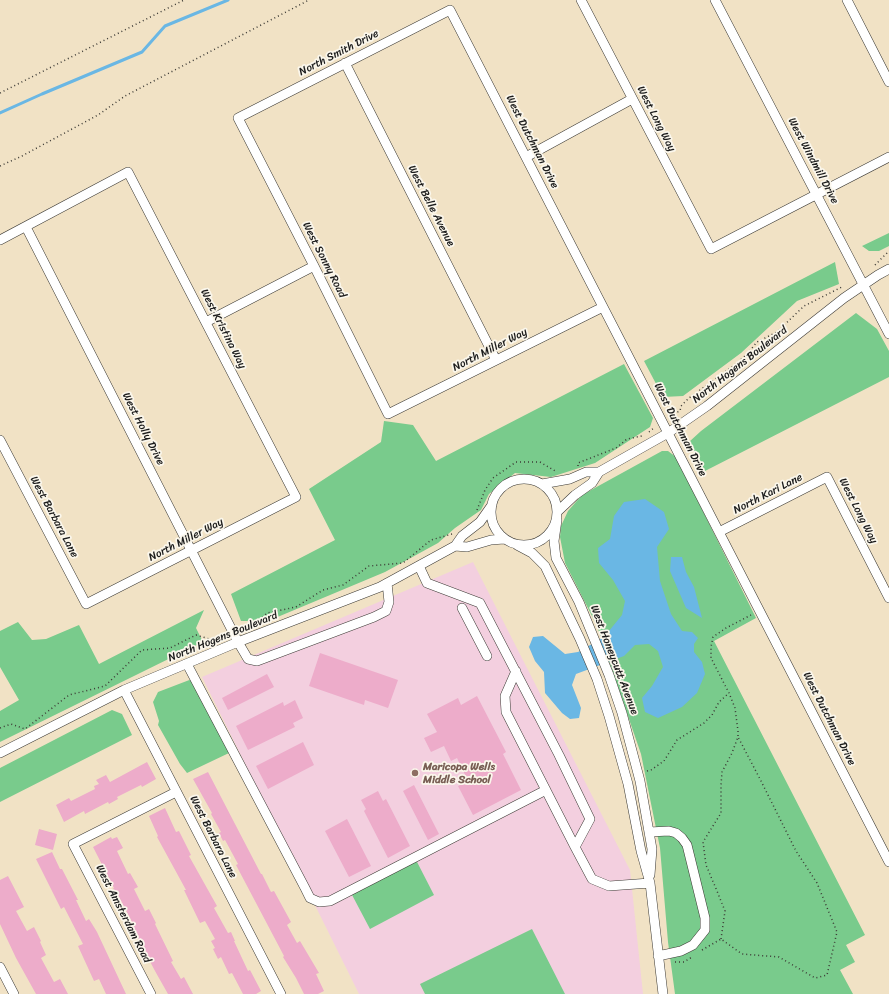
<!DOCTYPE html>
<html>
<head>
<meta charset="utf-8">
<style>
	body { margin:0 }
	canvas { display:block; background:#f1e2c5 }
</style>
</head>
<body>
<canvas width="889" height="994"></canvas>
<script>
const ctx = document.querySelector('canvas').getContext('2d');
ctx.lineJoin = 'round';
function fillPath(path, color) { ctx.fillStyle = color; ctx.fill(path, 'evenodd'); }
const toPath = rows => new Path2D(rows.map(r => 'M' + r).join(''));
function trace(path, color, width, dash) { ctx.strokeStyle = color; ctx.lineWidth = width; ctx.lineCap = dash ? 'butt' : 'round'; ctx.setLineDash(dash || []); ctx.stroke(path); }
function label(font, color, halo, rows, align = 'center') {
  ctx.font = font + ' Sriracha,sans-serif'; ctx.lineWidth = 3.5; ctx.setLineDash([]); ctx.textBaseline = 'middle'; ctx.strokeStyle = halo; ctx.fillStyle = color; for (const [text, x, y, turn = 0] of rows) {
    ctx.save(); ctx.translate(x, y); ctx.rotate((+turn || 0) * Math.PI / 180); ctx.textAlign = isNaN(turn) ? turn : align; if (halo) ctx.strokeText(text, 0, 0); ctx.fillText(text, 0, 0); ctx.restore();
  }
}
fillPath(toPath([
	[473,562,630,870,643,994,359,994,202,677]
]), '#f3cfdf');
fillPath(toPath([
	[889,233,889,246,879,251,869,251,862,246],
	[835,262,839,284,797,301,741,353,683,396,663,397,644,361],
	[856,313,877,329,889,351,889,377,705,471,689,442,701,431],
	[624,364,653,418,650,427,595,463,551,477,515,473,489,494,481,510,455,528,438,543,385,572,268,621,241,621,231,594,335,540,309,489,381,442,384,421,413,425,436,461],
	[662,451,668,451,676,457,756,618,714,641,865,935,846,945,855,962,840,970,853,994,675,994,668,942,660,848,641,754,597,626,565,563,560,537,561,526,568,511,582,495],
	[204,610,196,628,203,642,0,742,0,711,19,700,0,667,0,631,18,622,32,640,46,639,79,625,99,664],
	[192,679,229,753,187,773,180,764,158,725,159,721,153,702,158,692],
	[112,710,122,714,132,735,0,802,0,768],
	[416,860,434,895,370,929,351,893],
	[532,929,565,994,425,994,420,984]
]), '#79cb8c');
fillPath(toPath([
	[645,499,664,512,669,529,657,547,660,581,671,614,682,631,692,632,698,638,694,644,694,652,702,662,705,674,697,693,682,707,658,718,645,712,642,698,652,686,663,667,658,651,649,644,635,645,624,656,576,674,572,685,581,708,579,718,570,719,562,713,545,693,544,672,535,661,529,647,533,637,543,636,565,654,578,652,604,637,622,615,625,601,613,580,599,563,598,548,610,539,614,516,624,502],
	[671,557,682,557,686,572,694,587,702,618,686,608,670,571]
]), '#6ab7e4');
trace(toPath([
	[0,113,42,94,142,52,165,26,228,0]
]), '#6ab7e4', 3);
fillPath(toPath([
	[320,653,398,680,388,708,365,700,364,705,309,686],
	[267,674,274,687,228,710,222,698],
	[477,696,506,752,503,754,521,790,473,815,458,786,468,781,457,758,451,761,444,746,431,752,424,738,437,732,427,714,458,698,461,705],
	[295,700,303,718,293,723,295,727,248,750,236,726,283,702,284,706],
	[303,742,314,765,268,789,256,766],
	[147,762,156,779,142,787,141,785,117,797,118,799,109,804,108,802,85,814,84,811,64,822,56,805,69,798,71,801,95,789,94,786,99,784,96,780,106,775,110,782],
	[208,772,261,874,262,874,271,892,274,891,291,922,287,925,297,943,300,941,319,973,316,974,324,991,318,994,304,994,296,978,283,957,284,956,236,865,238,864,225,840,223,841,219,833,221,832,211,814,212,813,193,779],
	[414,785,439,834,428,840,403,791],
	[378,791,383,801,386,799,410,846,388,858,364,811,366,809,361,800],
	[165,808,176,832,179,831,191,855,189,856,217,906,214,908,228,933,231,932,235,941,234,941,248,971,250,970,261,991,256,994,243,994,232,973,229,974,221,957,218,959,213,949,215,948,211,941,215,939,205,921,200,923,184,890,186,890,157,837,158,836,149,816],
	[347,819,371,866,349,877,325,831],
	[39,829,57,834,53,850,35,845],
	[111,837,112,839,117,837,123,848,117,851,128,874,130,873,138,887,134,889,145,911,149,909,156,923,155,924,173,961,171,962,181,979,184,977,193,994,168,994,155,971,131,925,133,924,119,897,118,898,113,888,114,888,93,847],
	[52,852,60,869,62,869,78,900,76,900,86,921,89,919,97,932,126,994,106,994,99,979,94,981,78,946,83,944,64,907,61,909,36,859],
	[8,876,24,907,16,911,27,931,34,927,41,941,40,942,46,955,41,958,54,982,60,979,68,994,36,994,16,958,0,924,0,880]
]), '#edacca');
const minor = toPath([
	[581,0,711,249,889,157],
	[715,0,889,334],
	[847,0,889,82],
	[345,63,496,360],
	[526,157,632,99],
	[26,227,238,642,248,659,257,661,374,617,386,611,389,602,387,583],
	[0,240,128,172,296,497,86,604,0,440],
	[603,307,388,414,314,266,238,118,450,10,889,862],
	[206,322,314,266],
	'491 512a33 33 0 1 1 66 0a33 33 0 1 1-66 0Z',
	[542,484,570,479,586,472,599,472,668,433,707,406,844,298,878,275,889,269],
	[557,512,575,495,592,483,599,472],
	[557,520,554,541,556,558,579,602,609,675,622,713,640,781,652,849,650,875],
	[719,532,827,477,889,598],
	[517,545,532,553,545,566,580,639,597,679,609,716,628,784,641,851,650,883,663,994],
	[455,546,467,547,491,540,504,539],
	[419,566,427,583,480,603,559,755,590,819,575,847,592,879,609,886,650,883],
	[462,608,487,656],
	[187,664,305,888,310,898,319,902,330,901,546,790],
	[516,671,505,696,506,712,575,847],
	[124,690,281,994],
	[0,753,124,690,238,642,380,587,455,546,462,536,480,522,492,505],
	[649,832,669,831,676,833,682,838,687,845,705,918,705,930,693,945,681,951,658,956],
	[0,967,14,994],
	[151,994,73,844,176,792]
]);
trace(minor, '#3c3a35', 10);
trace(toPath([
	[0,93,184,0],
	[0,166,22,156,98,115,125,96,309,0],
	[875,265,889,251],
	[670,415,680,411,681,406,689,398,736,364,747,354,757,342,777,332,804,306,842,287],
	[649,432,655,427],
	[578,466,578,463,616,448,627,439,642,436],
	[477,510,485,490,493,478,516,462,540,462,557,472],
	[254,626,267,613,296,607,323,590,343,585,369,566,403,563,431,540,452,534],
	[0,728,11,724,25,729,69,695,105,686,142,650,170,648,196,635,216,641],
	[647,771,651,770,664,761,677,740,704,723,712,715,719,702,729,693],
	[721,939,725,911,717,891,706,865,703,842,721,813,721,785,722,772,732,753,738,737,738,731,735,708,729,693,711,658,711,647,713,637,726,628,751,615],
	[702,950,721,939,742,954,779,957,815,978,827,975,837,932,817,883,796,851,760,779,738,737],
	[675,962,684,962,692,957]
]), '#3c3a35', 1.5, [1, 3]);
trace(minor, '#fff', 9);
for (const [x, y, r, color] of [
	[415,773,4,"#8d6e63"]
]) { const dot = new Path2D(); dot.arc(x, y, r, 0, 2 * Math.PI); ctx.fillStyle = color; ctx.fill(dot); trace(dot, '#fbf7ec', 1.5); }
label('11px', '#1c1c1c', '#fbf7ec', [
	["North Smith Drive",339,53,-27],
	["West Long Way",656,119,63],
	["West Dutchman Drive",532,142,63],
	["West Windmill Drive",813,161,62],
	["West Belle Avenue",431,206,63],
	["West Sonny Road",324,260,63],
	["West Kristina Way",223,329,63],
	["North Miller Way",490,350,-27],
	["North Hogens Boulevard",740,365,-38],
	["West Holly Drive",143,429,63],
	["West Dutchman Drive",680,430,63],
	["North Kari Lane",768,494,-27],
	["West Long Way",858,511,63],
	["West Barbara Lane",54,517,62],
	["North Miller Way",186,540,-27],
	["North Hogens Boulevard",223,637,-22],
	["West Honeycutt Avenue",614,660,69],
	["West Dutchman Drive",829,719,63],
	["West Barbara Lane",213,837,63],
	["West Amsterdam Road",123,914,63]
]);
label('bold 11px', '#785e54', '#fbf7ec', [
	["Maricopa Wells",423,767],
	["Middle School",423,780]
], 'left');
</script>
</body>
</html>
